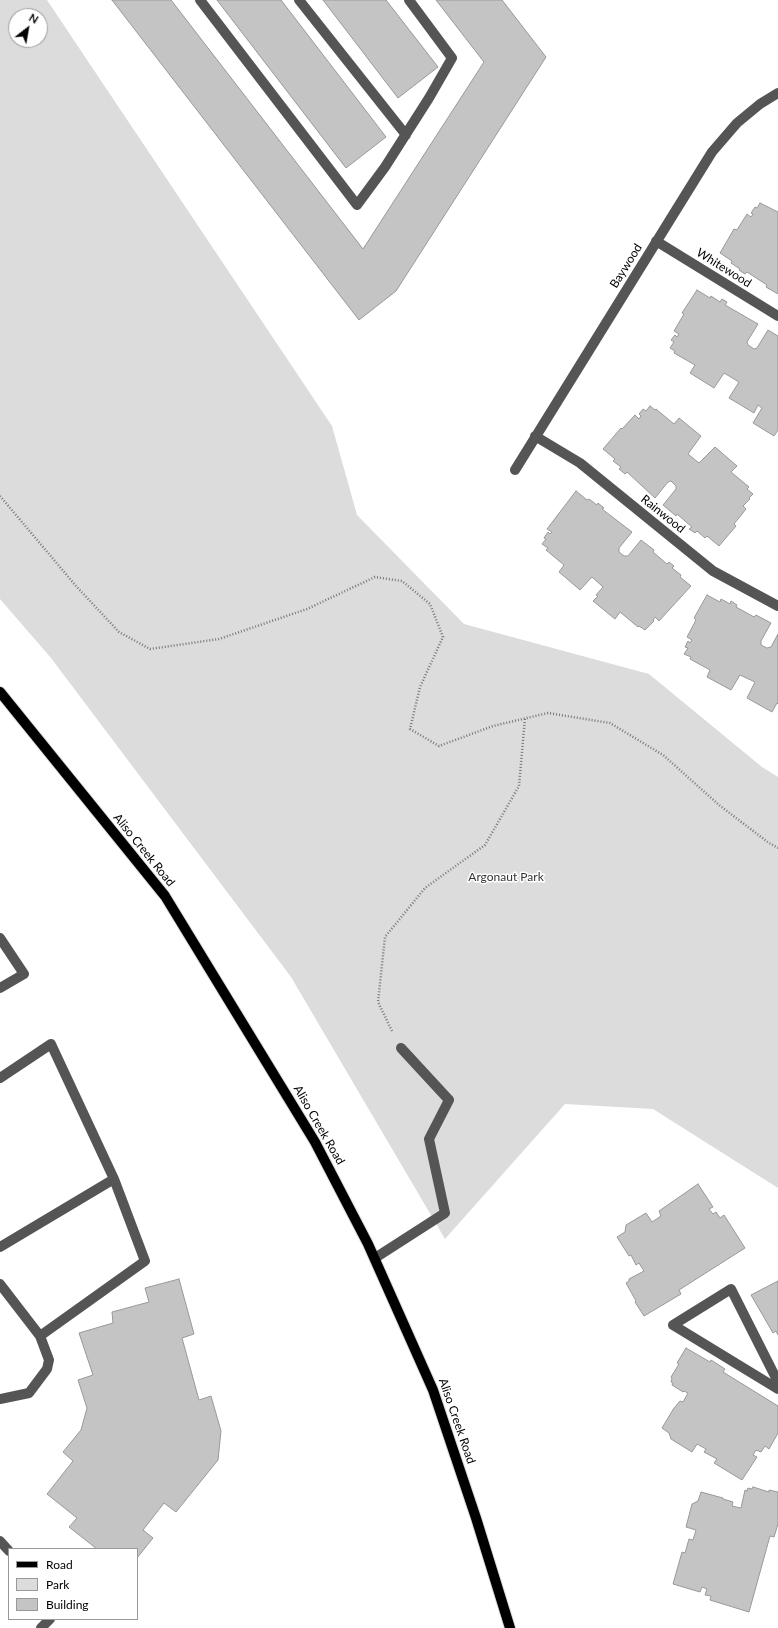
<!DOCTYPE html>
<html>
<head>
<meta charset="utf-8">
<style>
	body { margin:0 }
	#map { position:relative; width:778px; height:1628px; overflow:hidden; background:#fff; font-family:Lato,sans-serif }
	canvas { display:block }
	.legend { position:absolute; left:8px; top:1548px; width:130px; height:72px; box-sizing:border-box; background:#fff; border:1px solid #999; margin:0; padding:5px 7px; list-style:none; font-size:12px; color:#000 }
	.legend li { display:flex; align-items:center; gap:8px; height:20px }
	.legend b { width:20px; border:1px solid #999 }
	.north { position:absolute; left:8px; top:8px; width:40px; height:40px; box-sizing:border-box; background:#fff; border:1px solid #999; border-radius:50%; rotate:31deg; font-size:11px; font-weight:700; line-height:16px; text-align:center; color:#000 }
	.north::after { content:''; display:block; margin:auto; width:14px; height:18px; background:#000; clip-path:polygon(50% 0,100% 100%,50% 72%,0 100%) }
</style>
</head>
<body>
<div id="map">
<canvas width="778" height="1628"></canvas>
<ul class="legend">
<li><b style="height:5px;background:#000"></b>Road</li>
<li><b style="height:11px;background:#dcdcdc"></b>Park</li>
<li><b style="height:11px;background:#c4c4c4"></b>Building</li>
</ul>
<div class="north">N</div>
</div>
<script>
const ctx = document.querySelector('canvas').getContext('2d');
ctx.lineJoin = 'round';
function fillPath(path, color) { ctx.fillStyle = color; ctx.fill(path, 'evenodd'); }
const toPath = rows => new Path2D(rows.map(r => 'M' + r).join(''));
function trace(path, color, width, dash) { ctx.strokeStyle = color; ctx.lineWidth = width; ctx.lineCap = dash ? 'butt' : 'round'; ctx.setLineDash(dash || []); ctx.stroke(path); }
function label(font, color, halo, rows, align = 'center') {
  ctx.font = font + ' Lato,sans-serif'; ctx.lineWidth = 3; ctx.setLineDash([]); ctx.textBaseline = 'middle'; ctx.strokeStyle = halo; ctx.fillStyle = color; for (const [text, x, y, turn = 0] of rows) {
    ctx.save(); ctx.translate(x, y); ctx.rotate((+turn || 0) * Math.PI / 180); ctx.textAlign = isNaN(turn) ? turn : align; if (halo) ctx.strokeText(text, 0, 0); ctx.fillText(text, 0, 0); ctx.restore();
  }
}
fillPath(toPath([
	[0,0,47,0,332,426,357,515,464,624,649,674,762,767,778,777,778,1188,653,1109,565,1104,445,1239,291,977,51,658,0,599],
	[16,16,40,16,40,40,16,40]
]), '#dcdcdc');
const building = toPath([
	[112,0,171,0,363,249,484,62,436,0,502,0,546,57,396,291,359,320,112,0],
	[217,0,281,0,386,137,346,168,217,0],
	[323,0,386,0,438,67,398,98,323,0],
	[760,203,778,212,778,294,766,287,767,285,747,272,745,274,739,270,740,269,731,263,732,261,720,253,734,229,737,230,747,214,751,217,753,214,751,213,755,207,757,208,760,203],
	[697,290,710,298,711,296,720,302,722,299,727,302,725,305,758,324,747,342,748,345,754,349,757,348,768,330,778,336,778,430,774,436,753,423,762,408,758,405,754,413,729,398,739,382,724,373,714,388,690,373,695,365,674,353,675,351,670,348,674,342,671,340,675,335,677,337,679,334,674,331,684,314,682,313,697,290],
	[650,406,655,410,656,409,674,424,679,418,701,436,688,454,699,463,715,447,737,466,731,472,749,487,747,489,753,494,749,498,750,499,743,506,746,509,734,524,736,526,719,546,707,536,705,538,697,531,695,533,689,529,692,527,677,514,676,516,663,505,676,489,676,486,671,481,668,482,655,498,627,472,625,474,619,469,621,467,613,461,615,459,603,449,621,428,622,429,635,415,639,419,641,416,639,414,643,409,646,411,650,406],
	[576,491,587,500,589,499,597,505,598,503,604,508,602,509,632,532,619,548,619,552,624,556,628,556,641,540,654,550,653,552,667,564,669,562,674,566,672,568,681,575,680,577,691,586,659,621,655,617,653,620,654,621,645,630,639,626,638,627,620,612,615,619,593,601,598,596,596,595,603,587,592,577,580,590,559,572,564,565,546,550,548,548,542,544,546,539,544,538,548,532,550,534,552,532,547,529,576,491],
	[707,595,720,602,721,599,730,604,731,601,737,605,736,607,754,617,756,615,771,623,761,641,761,645,767,648,771,647,778,634,778,704,777,703,772,712,747,698,755,682,740,675,731,690,707,677,710,670,690,659,691,657,684,654,688,648,685,647,688,641,690,643,692,640,687,637,696,620,694,618,707,595],
	[698,1184,713,1207,709,1209,713,1214,716,1212,720,1218,724,1215,745,1248,679,1290,681,1294,644,1316,635,1302,636,1301,626,1283,629,1281,629,1279,644,1271,639,1263,636,1265,631,1255,629,1256,617,1237,625,1232,626,1225,646,1213,652,1222,661,1216,659,1211,698,1184],
	[179,1279,194,1334,182,1338,199,1400,211,1396,221,1431,218,1460,176,1512,164,1503,143,1530,153,1538,137,1558,137,1549,97,1549,69,1527,77,1518,47,1494,73,1461,63,1452,81,1430,87,1408,78,1380,93,1375,79,1333,113,1323,112,1312,149,1302,145,1288,179,1279],
	[778,1281,778,1335,776,1331,773,1333,751,1295,778,1281],
	[686,1348,710,1362,711,1360,725,1369,723,1372,778,1406,778,1433,769,1449,765,1446,761,1452,756,1450,753,1455,757,1457,742,1480,714,1463,717,1459,704,1452,706,1449,697,1444,692,1452,671,1439,669,1433,662,1428,674,1408,680,1401,683,1402,688,1393,684,1391,683,1392,672,1385,673,1383,671,1382,672,1378,671,1377,679,1364,677,1363,686,1348],
	[753,1487,769,1492,769,1490,778,1492,778,1524,774,1537,770,1536,749,1612,710,1600,711,1596,705,1595,707,1589,702,1587,700,1592,673,1584,682,1552,685,1553,689,1539,693,1540,696,1530,686,1527,692,1504,698,1501,701,1492,723,1498,723,1499,733,1502,732,1506,741,1508,745,1490,747,1491,748,1488,752,1489,753,1487]
]);
fillPath(building, '#c4c4c4');
trace(building, '#999', 1);
const major = toPath([
	[0,692,165,896,315,1142,368,1244,433,1390,476,1518,510,1628]
]);
trace(major, '#dbdbdb', 12);
trace(toPath([
	[0,496,76,586,119,632,150,649,219,639,307,609,375,577,402,581,430,604,443,637,420,687,410,729,439,746,493,726,548,713,610,723,663,755,719,805,769,843,778,848],
	[392,1031,378,1002,385,937,425,888,485,845,519,786,525,718]
]), '#777', 2.5, [1, 2]);
trace(toPath([
	[200,0,357,205,385,167,429,98,452,58,409,0],
	[299,0,406,135],
	[656,241,778,316],
	[535,436,580,463,713,571,778,606],
	[515,470,712,152,737,123,760,104,778,93],
	[0,938,24,974,0,988],
	[0,1078,51,1044,114,1179,145,1261,40,1336,49,1360,47,1369,29,1393,0,1399],
	[0,1247,114,1179],
	[375,1258,445,1213,429,1139,449,1100,401,1048],
	[0,1284,40,1336],
	[778,1382,731,1289,673,1325,778,1389],
	[0,1541,9,1551],
	[41,1628,50,1619]
]), '#555', 10);
trace(major, '#000', 10);
label('12px', '#000', '#fff', [
	["Baywood",626,266,-58],
	["Whitewood",724,268,32],
	["Rainwood",663,514,39],
	["Aliso Creek Road",144,850,51],
	["Aliso Creek Road",319,1125,60],
	["Aliso Creek Road",457,1421,71]
]);
label('12px', '#333', '#fff', [
	["Argonaut Park",506,877]
]);
</script>
</body>
</html>
